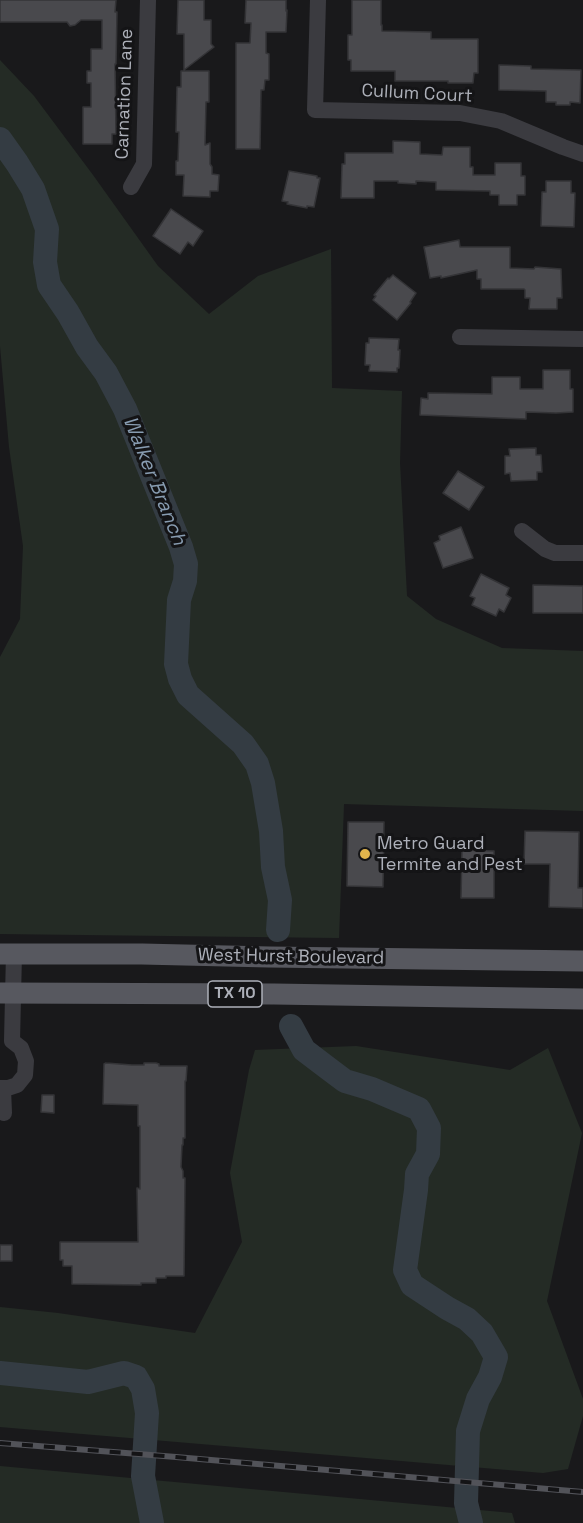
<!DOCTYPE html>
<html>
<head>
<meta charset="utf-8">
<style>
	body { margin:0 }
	canvas { display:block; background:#19191b }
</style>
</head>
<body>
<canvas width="583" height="1523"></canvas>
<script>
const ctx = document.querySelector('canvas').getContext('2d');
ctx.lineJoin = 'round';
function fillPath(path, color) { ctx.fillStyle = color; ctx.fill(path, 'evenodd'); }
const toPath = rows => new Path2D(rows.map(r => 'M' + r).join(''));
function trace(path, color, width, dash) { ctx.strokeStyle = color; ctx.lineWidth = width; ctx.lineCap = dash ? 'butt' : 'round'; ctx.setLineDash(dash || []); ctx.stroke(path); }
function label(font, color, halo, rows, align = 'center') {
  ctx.font = font + ' "Space Grotesk",sans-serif'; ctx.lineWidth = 6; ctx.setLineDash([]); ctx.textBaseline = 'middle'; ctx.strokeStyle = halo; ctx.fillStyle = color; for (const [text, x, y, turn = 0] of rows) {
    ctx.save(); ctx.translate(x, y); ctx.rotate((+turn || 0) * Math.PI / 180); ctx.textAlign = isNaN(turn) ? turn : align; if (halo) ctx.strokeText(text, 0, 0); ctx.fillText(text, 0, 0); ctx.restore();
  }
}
fillPath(toPath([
	[0,60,34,96,93,175,158,266,209,314,258,276,331,249,332,388,402,391,400,463,407,596,436,619,502,648,583,651,583,811,344,804,339,938,0,934,0,657,20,619,23,546,9,447,0,346],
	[356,1046,510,1070,548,1048,582,1133,547,1301,583,1399,583,1416,568,1469,543,1473,0,1427,0,1307,58,1313,195,1333,242,1242,230,1173,249,1070,255,1050],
	[0,1466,512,1513,515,1523,0,1523]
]), '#242b25');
trace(toPath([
	[0,139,17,163,33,189,47,229,45,262,49,285,68,313,87,347,106,373,125,409,181,547,186,564,185,581,179,600,176,664,180,679,188,695,243,744,257,764,263,783,271,831,273,867,280,900,278,930],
	[291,1026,304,1050,329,1069,345,1081,372,1089,419,1109,429,1128,428,1154,417,1174,416,1190,405,1270,412,1285,447,1308,467,1319,482,1333,496,1357,490,1377,478,1399,468,1431,466,1503,471,1523],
	[0,1373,88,1382,124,1373,136,1377,143,1389,147,1413,143,1476,152,1523]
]), '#343c43', 24);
const building = toPath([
	[0,0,116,0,115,12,117,12,116,64,115,64,116,134,112,134,112,144,83,144,83,107,91,107,91,83,87,83,87,71,91,71,91,49,102,49,102,20,81,20,75,25,70,26,67,22,0,22,0,0],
	[178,0,204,0,204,20,211,20,211,44,214,47,184,70,184,34,177,34,178,0],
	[246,0,286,0,286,11,287,10,286,32,266,32,266,53,269,54,269,80,265,80,264,90,261,90,260,149,236,149,236,43,250,43,251,23,245,23,246,0],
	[352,0,381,0,381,25,382,25,382,31,431,32,431,39,478,39,478,73,474,73,473,83,448,83,448,81,395,81,395,71,351,71,351,60,348,60,348,35,352,35,352,0],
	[499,65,531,66,531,69,581,70,580,103,570,102,570,105,556,105,556,102,546,102,546,91,499,90,499,65],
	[181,71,209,71,209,102,206,102,205,145,210,143,210,164,212,167,212,174,219,175,218,191,210,191,210,197,183,196,184,175,176,175,176,161,178,161,179,132,176,132,177,87,181,87,181,71],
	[393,141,420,142,420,154,442,155,443,147,470,147,470,167,473,167,473,175,495,175,495,163,521,163,521,176,525,176,525,195,517,195,517,205,499,205,499,195,490,195,490,191,436,190,436,182,416,181,416,184,398,183,398,181,374,181,374,198,341,198,342,164,345,164,345,153,393,153,393,141],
	[289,171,317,176,317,178,320,178,314,207,307,206,307,208,287,204,288,202,282,201,289,171],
	[546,181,571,181,571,193,575,193,574,227,541,226,542,192,546,192,546,181],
	[171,209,203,231,193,246,188,242,180,254,153,236,171,209],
	[459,240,460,247,510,247,510,268,534,269,535,267,561,269,562,298,557,298,557,309,529,309,530,298,525,298,525,290,524,289,481,289,481,279,477,279,477,270,441,278,441,276,430,278,424,247,459,240],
	[393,275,416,293,410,302,411,303,397,320,373,300,376,296,374,295,388,278,389,279,393,275],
	[369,338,399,339,398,350,400,350,399,368,397,368,397,372,369,371,370,365,365,365,366,343,369,343,369,338],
	[543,370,570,370,570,389,573,389,573,412,556,413,526,412,526,419,420,415,421,398,428,399,428,393,492,394,492,377,520,377,520,389,543,389,543,370],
	[536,448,536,455,541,455,542,472,537,472,537,480,511,481,510,473,505,474,505,456,510,456,509,449,536,448],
	[458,471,484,487,469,510,443,493,458,471],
	[461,527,473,558,443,568,434,543,440,540,439,536,461,527],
	[481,574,509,588,506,595,511,598,504,612,499,609,496,616,472,605,475,598,470,596,481,574],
	[533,585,583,586,583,613,533,613,533,585],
	[348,822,384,822,383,887,347,886,348,822],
	[525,831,579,832,578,888,583,888,583,908,549,907,550,864,524,864,525,831],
	[462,850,494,851,494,898,461,898,462,850],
	[106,1063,132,1065,144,1065,144,1063,156,1063,159,1064,159,1066,187,1066,186,1081,185,1081,185,1138,183,1138,183,1145,182,1145,181,1167,183,1171,183,1178,185,1178,184,1276,166,1276,166,1278,156,1278,156,1283,141,1283,141,1285,72,1284,72,1266,63,1266,63,1260,60,1260,60,1242,138,1242,137,1188,140,1189,140,1126,138,1126,138,1105,103,1104,104,1064,106,1063],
	[42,1095,54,1095,54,1113,41,1112,42,1095],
	[0,1245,12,1245,12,1261,0,1261,0,1245]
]);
fillPath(building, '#49494d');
trace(building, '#343437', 1.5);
trace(toPath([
	[318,0,315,110,460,113,501,121,563,147,583,154],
	[131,187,144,164,148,0],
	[460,337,583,339],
	[522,531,545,549,555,553,583,553],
	[0,1088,8,1088,17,1085,25,1075,26,1061,21,1048,12,1041,14,953],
	[3,1089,4,1113]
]), '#3b3b40', 16);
trace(toPath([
	[0,954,142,954,269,957,583,961],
	[0,993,274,994,583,999]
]), '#57585f', 21);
const rail = toPath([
	[0,1443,176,1457,583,1492]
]);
trace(rail, '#525359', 6);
trace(rail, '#141416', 4, [11]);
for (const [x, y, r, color] of [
	[365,854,6,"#e1b44c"]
]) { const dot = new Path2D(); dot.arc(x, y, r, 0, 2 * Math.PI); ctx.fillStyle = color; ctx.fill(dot); trace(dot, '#141416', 2); }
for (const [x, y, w] of [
	[235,994,54]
]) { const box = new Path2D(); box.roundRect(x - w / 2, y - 13, w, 26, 4.5); ctx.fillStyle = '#141416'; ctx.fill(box); trace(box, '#adb0b9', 1.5); }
label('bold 16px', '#adb0b9', null, [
	["TX 10",235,994]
]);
label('18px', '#adb0b9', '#141416', [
	["Carnation Lane",125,94,-88],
	["Cullum Court",417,94,3],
	["West Hurst Boulevard",291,957,1]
]);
label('18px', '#adb0b9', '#141416', [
	["Metro Guard",377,844],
	["Termite and Pest",377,865]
], 'left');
label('italic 20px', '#889cb1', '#141416', [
	["Walker Branch",154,481,68]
]);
</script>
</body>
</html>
